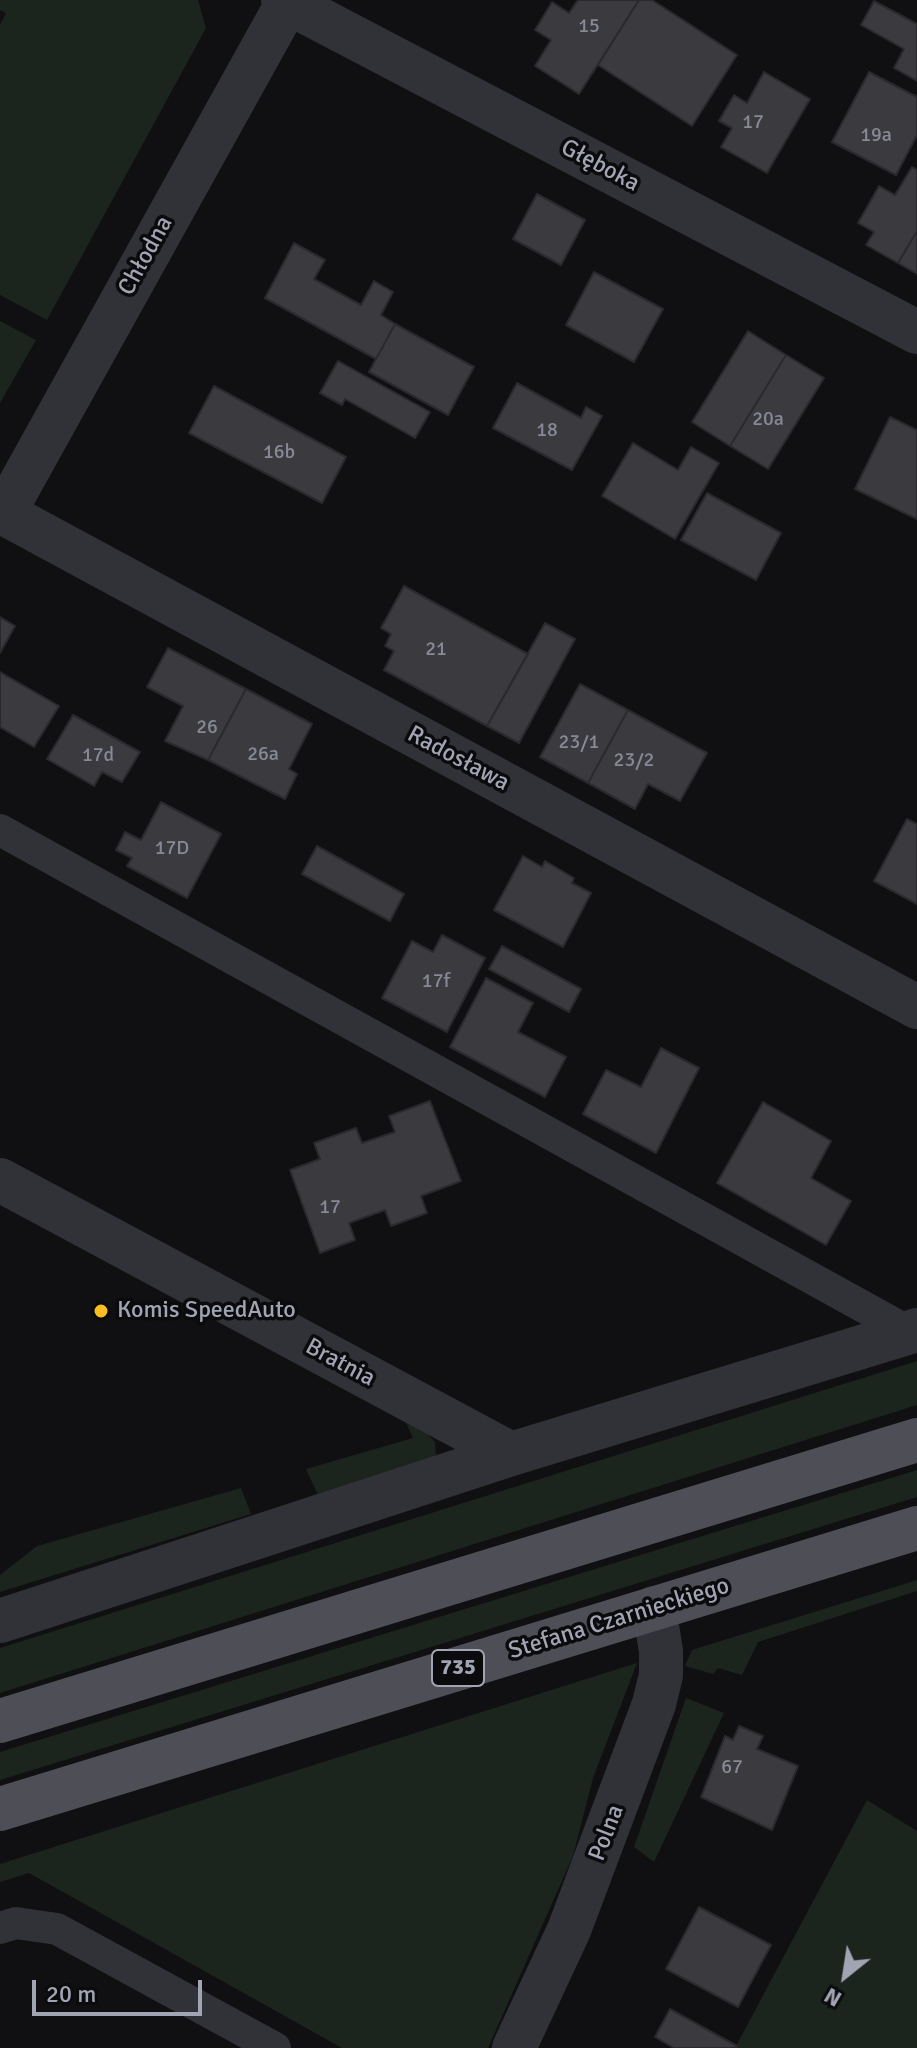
<!DOCTYPE html>
<html>
<head>
<meta charset="utf-8">
<style>
	body { margin:0 }
	#map { position:relative; width:917px; height:2048px; overflow:hidden; background:#101012; font-family:Signika,sans-serif }
	canvas { display:block }
	.north { position:absolute; left:805px; top:1936px; width:80px; height:80px; -webkit-text-stroke:6px #0b0b0d; paint-order:stroke; rotate:210deg; font-size:22px; font-weight:700; line-height:32px; text-align:center; color:#a1a5b3 }
	.north::after { content:''; display:block; margin:auto; width:28px; height:36px; background:#a1a5b3; clip-path:polygon(50% 0,100% 100%,50% 72%,0 100%) }
	.scale { position:absolute; left:32px; top:1980px; width:170px; height:36px; box-sizing:border-box; border:4px solid #a1a5b3; border-top:0; padding-left:10px; font-size:24px; line-height:28px; white-space:nowrap; color:#a1a5b3; -webkit-text-stroke:6px #0b0b0d; paint-order:stroke }
</style>
</head>
<body>
<div id="map">
<canvas width="917" height="2048"></canvas>
<div class="north">N</div>
<div class="scale">20 m</div>
</div>
<script>
const ctx = document.querySelector('canvas').getContext('2d');
ctx.lineJoin = 'round';
function fillPath(path, color) { ctx.fillStyle = color; ctx.fill(path, 'evenodd'); }
const toPath = rows => new Path2D(rows.map(r => 'M' + r).join(''));
function trace(path, color, width, dash) { ctx.strokeStyle = color; ctx.lineWidth = width; ctx.lineCap = dash ? 'butt' : 'round'; ctx.setLineDash(dash || []); ctx.stroke(path); }
function label(font, color, halo, rows, align = 'center') {
  ctx.font = font + ' Signika,sans-serif'; ctx.lineWidth = 7; ctx.setLineDash([]); ctx.textBaseline = 'middle'; ctx.strokeStyle = halo; ctx.fillStyle = color; for (const [text, x, y, turn = 0] of rows) {
    ctx.save(); ctx.translate(x, y); ctx.rotate((+turn || 0) * Math.PI / 180); ctx.textAlign = isNaN(turn) ? turn : align; if (halo) ctx.strokeText(text, 0, 0); ctx.fillText(text, 0, 0); ctx.restore();
  }
}
fillPath(toPath([
	[0,0,198,0,206,28,47,320,0,295,0,25,6,13,0,10],
	[0,321,36,340,0,403],
	[917,1361,917,1405,0,1693,0,1648],
	[410,1416,435,1442,436,1456,318,1495,306,1469,413,1438,405,1420],
	[917,1470,917,1497,0,1780,0,1752],
	[241,1488,251,1514,0,1592,0,1575,37,1546],
	[917,1580,917,1591,758,1642,742,1675,718,1668,713,1674,685,1666,692,1650],
	[637,1663,593,1778,573,1856,488,2048,342,2048,29,1873,0,1882,0,1864],
	[686,1698,724,1713,654,1862,634,1847],
	[867,1800,917,1831,917,2048,735,2048]
]), '#1c241e');
const building = toPath([
	[578,0,639,0,579,94,535,66,551,40,535,30,552,2,569,13,578,0],
	[639,0,652,0,737,55,692,126,598,65,639,0],
	[874,1,917,24,917,81,894,68,904,49,861,25,874,1],
	[764,72,810,99,767,173,721,147,732,128,719,121,734,95,747,103,764,72],
	[869,72,917,97,917,135,896,175,832,142,869,72],
	[912,167,917,170,917,231,898,263,866,245,874,232,858,223,879,186,895,195,912,167],
	[537,194,585,220,561,265,513,239,537,194],
	[917,231,917,274,898,263,917,231],
	[294,243,325,260,314,279,361,305,374,281,393,292,381,315,395,324,376,359,265,298,294,243],
	[594,272,663,309,634,362,566,325,594,272],
	[395,324,474,367,448,415,369,372,395,324],
	[748,331,786,355,730,446,692,422,748,331],
	[786,355,824,378,768,469,730,446,786,355],
	[338,361,430,412,415,438,345,399,342,405,320,393,338,361],
	[517,383,581,418,586,407,602,416,572,470,493,428,517,383],
	[214,386,346,457,322,503,189,433,214,386],
	[890,417,917,430,917,519,855,489,890,417],
	[633,443,678,470,691,447,719,463,675,539,602,496,633,443],
	[707,493,781,533,756,580,681,540,707,493],
	[404,586,528,654,487,726,384,670,394,651,385,646,391,634,381,628,404,586],
	[0,617,15,626,0,653,0,617],
	[545,623,575,639,519,743,487,726,545,623],
	[168,648,246,689,208,760,165,741,183,706,147,687,168,648],
	[0,672,59,706,34,747,0,727,0,672],
	[580,684,628,710,588,783,540,757,580,684],
	[246,689,312,724,289,769,297,774,285,799,208,760,246,689],
	[628,710,707,753,680,801,648,784,635,809,588,783,628,710],
	[73,715,140,752,122,782,102,772,94,786,47,759,73,715],
	[161,802,221,834,187,898,127,866,132,858,116,850,125,832,141,840,161,802],
	[907,819,917,824,917,904,874,881,907,819],
	[317,846,404,894,390,921,302,874,317,846],
	[523,856,542,867,545,861,574,878,572,883,591,893,563,947,494,910,523,856],
	[442,935,485,958,447,1032,382,998,412,941,433,952,442,935],
	[502,946,581,989,569,1012,489,969,502,946],
	[486,978,533,1003,518,1032,566,1057,545,1097,450,1047,486,978],
	[661,1048,699,1068,656,1153,583,1114,606,1070,641,1087,661,1048],
	[430,1101,461,1181,421,1196,427,1213,391,1226,385,1210,349,1223,355,1240,320,1253,290,1170,320,1159,314,1143,356,1128,362,1143,395,1132,389,1116,430,1101],
	[763,1102,831,1141,811,1178,851,1201,826,1245,717,1183,763,1102],
	[739,1726,763,1736,757,1749,798,1766,772,1830,701,1797,725,1736,733,1740,739,1726],
	[699,1907,771,1945,738,2007,666,1969,699,1907],
	[670,2009,737,2046,735,2048,674,2048,655,2037,670,2009]
]);
fillPath(building, '#3a3a3f');
trace(building, '#2a2a2e', 2);
trace(toPath([
	[0,830,909,1332],
	[0,1928,16,1923,57,1929,275,2048]
]), '#313237', 32);
trace(toPath([
	[283,0,917,332],
	[0,511,917,1007],
	[4,513,289,0],
	[0,1180,511,1454],
	[0,1621,511,1454,917,1330],
	[514,2048,569,1930,654,1704,661,1675,661,1651,654,1608]
]), '#313237', 44);
trace(toPath([
	[0,1721,917,1440],
	[0,1809,917,1528]
]), '#4d4e56', 44);
for (const [x, y, r, color] of [
	[101,1311,8,"#f9be21"]
]) { const dot = new Path2D(); dot.arc(x, y, r, 0, 2 * Math.PI); ctx.fillStyle = color; ctx.fill(dot); trace(dot, '#0b0b0d', 3); }
label('20px', '#878a96', null, [
	["15",589,27],
	["17",753,123],
	["19a",876,136],
	["20a",768,420],
	["18",547,431],
	["16b",279,453],
	["21",436,650],
	["26",207,728],
	["23/1",579,743],
	["26a",263,755],
	["17d",98,756],
	["23/2",634,761],
	["17D",172,849],
	["17f",436,982],
	["17",330,1208],
	["67",732,1768]
]);
for (const [x, y, w] of [
	[458,1668,52]
]) { const box = new Path2D(); box.roundRect(x - w / 2, y - 18, w, 36, 6); ctx.fillStyle = '#0b0b0d'; ctx.fill(box); trace(box, '#a1a5b3', 2); }
label('bold 22px', '#a1a5b3', null, [
	["735",458,1668]
]);
label('24px', '#a1a5b3', '#0b0b0d', [
	["Głęboka",600,166,28],
	["Chłodna",146,256,-61],
	["Radosława",458,759,28],
	["Bratnia",340,1363,28],
	["Stefana Czarnieckiego",619,1619,-17],
	["Polna",607,1833,-69]
]);
label('24px', '#a1a5b3', '#0b0b0d', [
	["Komis SpeedAuto",117,1311]
], 'left');
</script>
</body>
</html>
